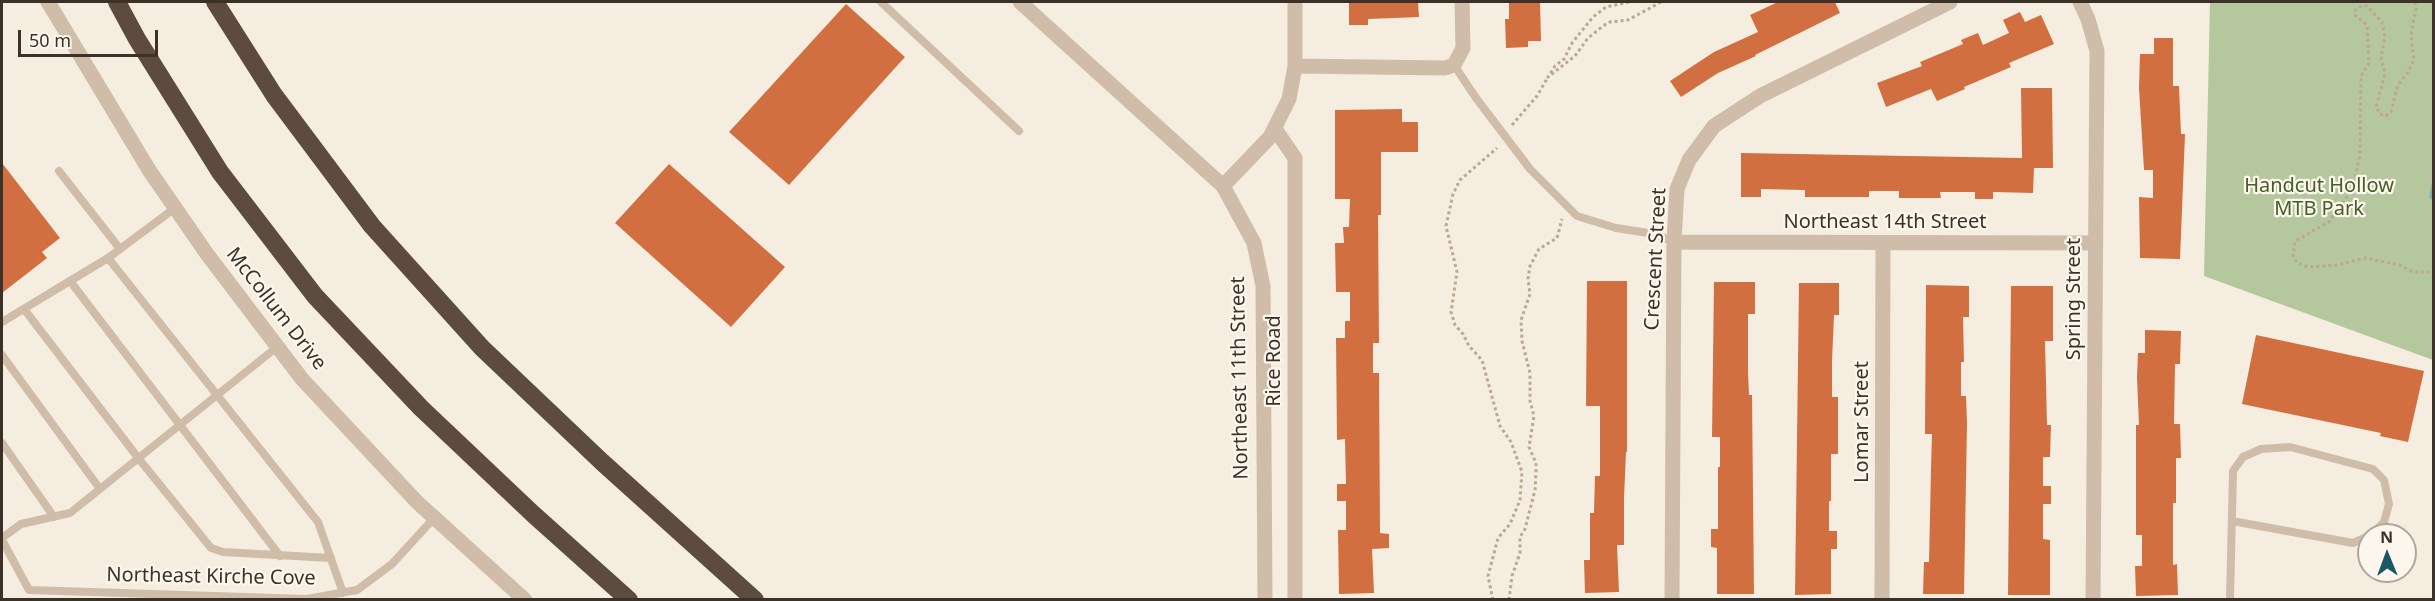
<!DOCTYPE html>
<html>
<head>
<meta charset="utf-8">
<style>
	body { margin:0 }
	#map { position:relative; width:2435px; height:601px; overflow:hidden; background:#f5eddf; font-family:"Noto Sans",sans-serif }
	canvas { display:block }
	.frame { position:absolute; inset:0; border:3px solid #3c3129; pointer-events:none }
	.north { position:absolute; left:2357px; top:523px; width:60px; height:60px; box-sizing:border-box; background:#fcf6ec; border:2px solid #afa79e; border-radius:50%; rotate:359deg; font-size:16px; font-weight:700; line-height:24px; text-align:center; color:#3c3129 }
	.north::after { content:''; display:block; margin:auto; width:21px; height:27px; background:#1a5863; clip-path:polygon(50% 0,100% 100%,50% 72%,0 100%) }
	.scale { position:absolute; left:18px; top:30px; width:140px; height:27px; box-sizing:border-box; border:3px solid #3c3129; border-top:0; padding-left:8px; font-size:18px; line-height:21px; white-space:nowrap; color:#3c3129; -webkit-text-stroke:4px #fcf6ec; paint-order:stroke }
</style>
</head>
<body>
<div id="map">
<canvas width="2435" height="601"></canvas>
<div class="frame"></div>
<div class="north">N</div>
<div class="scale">50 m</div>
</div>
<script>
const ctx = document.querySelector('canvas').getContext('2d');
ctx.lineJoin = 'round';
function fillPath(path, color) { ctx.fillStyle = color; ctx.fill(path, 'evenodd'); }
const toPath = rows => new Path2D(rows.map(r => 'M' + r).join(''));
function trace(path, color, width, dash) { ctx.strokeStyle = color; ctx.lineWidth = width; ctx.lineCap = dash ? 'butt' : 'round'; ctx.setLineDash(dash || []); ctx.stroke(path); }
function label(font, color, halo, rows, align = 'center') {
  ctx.font = font + ' "Noto Sans",sans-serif'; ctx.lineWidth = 4.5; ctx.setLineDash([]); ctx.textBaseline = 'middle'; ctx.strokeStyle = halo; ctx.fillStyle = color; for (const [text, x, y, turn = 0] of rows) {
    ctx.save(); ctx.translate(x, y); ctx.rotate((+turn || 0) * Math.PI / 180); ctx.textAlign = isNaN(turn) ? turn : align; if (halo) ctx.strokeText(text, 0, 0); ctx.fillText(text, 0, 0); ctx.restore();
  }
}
fillPath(toPath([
	[2210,2,2433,2,2433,360,2204,276]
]), '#b5c79d');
trace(toPath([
	[2432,197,2434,185]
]), '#7bafb6', 5);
fillPath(toPath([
	[1349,2,1418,2,1419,17,1368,19,1368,25,1349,25],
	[1509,2,1540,2,1541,41,1528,41,1528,47,1506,48,1505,19,1509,19],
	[1778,2,1835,2,1840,13,1755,55,1756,56,1718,73,1681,97,1670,81,1714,52,1758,32,1750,15],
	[846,4,905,57,789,185,729,132],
	[2020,12,2025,22,2041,15,2054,44,2009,63,2011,67,1964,87,1965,89,1937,101,1931,89,1886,107,1877,83,1922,66,1920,62,1963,44,1961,40,1978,33,1983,45,2009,33,2003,20],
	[2154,38,2173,38,2173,86,2179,86,2181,134,2185,134,2180,259,2140,258,2139,197,2153,198,2153,170,2144,170,2139,88,2140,54,2154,54],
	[2021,88,2052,88,2053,168,2034,168,2033,193,1993,192,1993,199,1975,199,1975,192,1940,192,1941,198,1899,198,1899,191,1869,191,1869,197,1805,197,1805,190,1761,189,1761,197,1741,197,1741,153,2022,158],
	[1402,109,1402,122,1418,122,1418,152,1381,152,1381,215,1378,215,1379,343,1373,343,1373,373,1379,373,1380,533,1389,534,1389,548,1372,549,1374,593,1339,594,1338,530,1346,530,1346,501,1337,501,1337,484,1346,484,1345,439,1337,440,1336,338,1345,338,1345,321,1350,321,1350,292,1336,292,1335,243,1344,243,1343,227,1349,227,1350,199,1335,199,1335,110],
	[2,163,60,238,42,252,47,258,2,293],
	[669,164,785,267,731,327,615,223],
	[1587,281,1627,281,1627,452,1626,452,1624,498,1624,545,1617,545,1619,592,1585,593,1584,560,1590,560,1590,513,1594,513,1595,476,1600,476,1600,406,1586,406],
	[1714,282,1755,282,1755,314,1748,314,1748,372,1749,395,1752,395,1754,594,1717,594,1717,548,1711,547,1711,529,1718,529,1718,467,1720,467,1720,437,1712,437],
	[1799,283,1839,283,1839,315,1834,315,1832,361,1832,397,1838,397,1838,454,1831,454,1831,501,1829,501,1829,531,1837,531,1837,549,1831,549,1831,594,1795,595],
	[1926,285,1969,286,1969,317,1963,317,1964,362,1961,362,1961,396,1966,396,1967,423,1964,594,1923,594,1924,562,1929,562,1931,469,1932,434,1925,434],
	[2011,286,2053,286,2053,341,2045,341,2047,425,2051,425,2050,457,2043,457,2043,486,2051,486,2051,504,2043,504,2043,539,2050,540,2050,595,2008,595],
	[2145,330,2181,331,2180,364,2175,364,2174,424,2180,424,2181,458,2176,458,2176,503,2173,503,2173,565,2177,564,2178,595,2136,596,2135,566,2142,566,2142,535,2136,535,2136,425,2139,425,2137,377,2138,353,2145,353],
	[2256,335,2424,371,2408,442,2380,436,2381,433,2242,404]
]), '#d26f40');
trace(toPath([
	[1629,2,1606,7,1593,17,1572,43,1564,59,1555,66,1548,77,1575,56,1588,38,1603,26,1610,22,1628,20,1661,2],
	[2415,2,2416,8,2411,35,2414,60,2408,72,2398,85,2391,112,2386,116,2380,114,2376,107,2385,74,2381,58,2385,37,2382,22,2368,7,2363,5,2355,11,2355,15,2367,25,2369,63,2361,76,2360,155,2353,188,2329,222,2295,241,2293,256,2297,263,2308,267,2337,265,2365,258,2400,265,2413,272,2434,272],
	[1512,125,1537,96,1548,77],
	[1493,600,1488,576,1498,538,1510,524,1520,500,1522,472,1511,442,1500,426,1482,360,1469,346,1463,334,1455,325,1451,312,1457,272,1446,226,1453,194,1460,180,1497,148],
	[1509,600,1512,576,1520,553,1520,537,1525,529,1535,490,1536,472,1536,463,1529,447,1534,416,1530,401,1530,373,1522,341,1521,320,1530,294,1528,279,1530,266,1539,249,1557,238,1562,219]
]), '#bca793', 3, [3, 3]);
trace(toPath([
	[881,2,1019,131],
	[1454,65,1476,98,1530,169,1577,216,1616,228,1655,234,1674,242],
	[59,171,120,249],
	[108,258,318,522,343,593],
	[70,281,280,556],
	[24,309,139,459,211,548,223,552,331,558],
	[2,322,108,258,175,208],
	[2,355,100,489],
	[2,443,54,517],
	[2232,521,2353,543,2369,536],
	[2,538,21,524,70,513,277,347],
	[2,540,29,590,307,599,357,590,392,564,435,517],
	[2230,600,2233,471,2243,457,2261,449,2290,447,2373,469,2384,480,2389,504,2384,522,2371,535]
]), '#cfbda9', 8);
trace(toPath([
	[2080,2,2088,19,2097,51,2093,600],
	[1295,66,1445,68,1454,65,1463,48,1462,2],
	[1275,129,1295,158,1295,600],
	[1223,186,1270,137,1289,99,1295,66,1295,2],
	[1674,242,2095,243],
	[1672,600,1674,242,1677,189,1689,160,1714,126,1760,96,1950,2],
	[1882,600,1883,244]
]), '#cfbda9', 15);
trace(toPath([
	[48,2,149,170,207,254,302,379,417,502,525,600],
	[1020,2,1223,186,1254,243,1263,286,1265,600]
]), '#cfbda9', 15);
trace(toPath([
	[117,2,137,39,220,172,315,296,421,408,533,514,629,600],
	[215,2,274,95,372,226,482,348,602,462,755,600]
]), '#5e4b40', 18);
label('20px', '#475d2a', '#fcf6ec', [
	["Handcut Hollow",2319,186],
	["MTB Park",2319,209]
]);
label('20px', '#3c3129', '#fcf6ec', [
	["Northeast 14th Street",1885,222],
	["Crescent Street",1656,259,-87],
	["Spring Street",2074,299,-90],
	["McCollum Drive",276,309,52],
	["Rice Road",1274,361,-90],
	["Northeast 11th Street",1240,378,-91],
	["Lomar Street",1862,422,-90],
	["Northeast Kirche Cove",211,577,1]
]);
</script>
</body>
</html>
